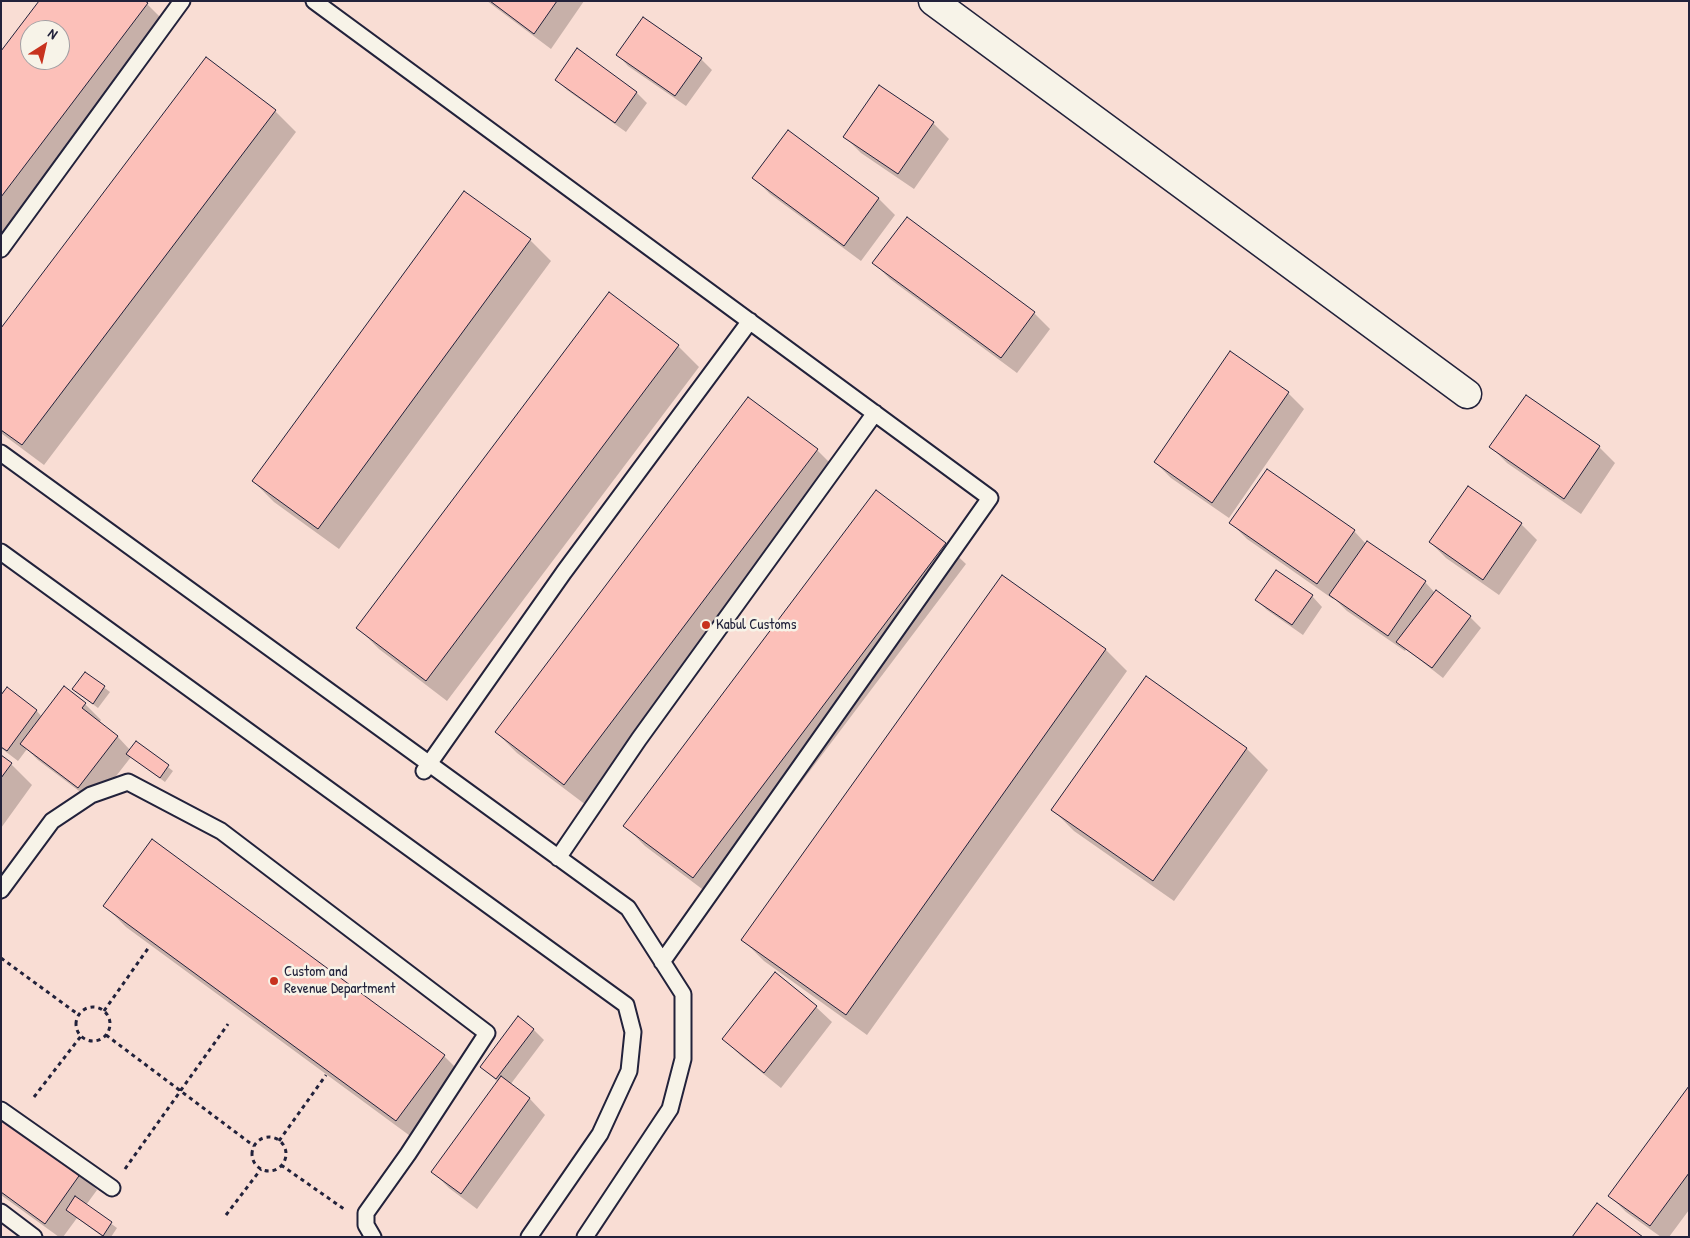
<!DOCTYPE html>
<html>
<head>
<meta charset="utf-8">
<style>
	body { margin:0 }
	#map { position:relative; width:1690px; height:1238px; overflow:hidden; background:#f8e9df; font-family:"Patrick Hand",sans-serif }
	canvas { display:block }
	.frame { position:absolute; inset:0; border:2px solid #22223b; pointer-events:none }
	.north { position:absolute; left:20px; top:20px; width:50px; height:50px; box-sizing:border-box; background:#f7f3e8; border:1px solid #a29fa3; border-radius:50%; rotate:35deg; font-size:14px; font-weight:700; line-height:20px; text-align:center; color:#22223b }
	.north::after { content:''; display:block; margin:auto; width:18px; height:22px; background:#c8321e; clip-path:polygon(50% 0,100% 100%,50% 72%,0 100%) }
</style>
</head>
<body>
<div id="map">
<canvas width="1690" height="1238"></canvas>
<div class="frame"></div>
<div class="north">N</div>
</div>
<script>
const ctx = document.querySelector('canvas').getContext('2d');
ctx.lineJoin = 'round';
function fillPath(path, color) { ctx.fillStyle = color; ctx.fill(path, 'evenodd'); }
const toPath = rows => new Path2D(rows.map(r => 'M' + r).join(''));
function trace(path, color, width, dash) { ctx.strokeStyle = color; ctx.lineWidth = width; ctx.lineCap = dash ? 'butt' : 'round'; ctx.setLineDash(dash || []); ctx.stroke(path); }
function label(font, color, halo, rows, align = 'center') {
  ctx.font = font + ' "Patrick Hand",sans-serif'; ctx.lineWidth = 5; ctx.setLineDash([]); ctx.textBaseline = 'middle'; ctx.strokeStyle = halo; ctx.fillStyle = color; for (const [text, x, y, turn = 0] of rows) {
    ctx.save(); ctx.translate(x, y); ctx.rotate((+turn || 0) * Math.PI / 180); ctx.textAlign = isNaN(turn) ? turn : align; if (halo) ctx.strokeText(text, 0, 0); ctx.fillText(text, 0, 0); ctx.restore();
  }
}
fillPath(toPath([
	[1,1,1689,1,1689,1237,1,1237],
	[30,30,60,30,60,60,30,60]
]), '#f9ddd4');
fillPath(toPath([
	[41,1,147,4,168,25,1,245,1,53],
	[30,30,60,30,60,60,30,60],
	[487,1,584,1,551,49],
	[577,50,637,93,647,103,626,132,567,90,556,79],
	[618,55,701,59,712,70,686,106,628,66],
	[206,59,275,111,296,132,44,465,1,433,1,330],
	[933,123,949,139,914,189,861,153,845,137],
	[788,132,879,199,895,215,861,261,770,194,754,178],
	[530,240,551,261,339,549,274,502,253,481],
	[874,263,1034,313,1050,329,1017,373,890,279],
	[610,294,678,346,699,367,447,701,379,649,358,628],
	[1230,353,1288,393,1304,409,1229,518,1171,478,1155,462],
	[1526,397,1599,447,1615,463,1581,514,1507,463,1491,447],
	[748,398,817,450,838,471,586,805,517,753,496,732],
	[1231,523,1354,531,1366,544,1425,582,1435,593,1436,591,1470,617,1481,628,1443,678,1406,649,1405,651,1347,611,1334,598,1333,599,1247,539],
	[1521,524,1537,540,1499,595,1446,558,1430,542],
	[945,544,966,564,714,898,645,846,624,825],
	[1002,577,1106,650,1127,671,867,1035,764,961,743,940],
	[1312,596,1322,607,1303,635,1267,610,1257,600],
	[85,673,110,692,98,708,79,694],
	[1147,678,1247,749,1268,770,1174,901,1074,831,1053,810],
	[1,698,36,710,42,717,85,704,101,720,99,723,118,737,130,750,136,742,173,771,165,782,131,757,95,803,38,760,27,749,18,761,1,748],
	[1,757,11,764,32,785,1,828],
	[105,906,444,1056,465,1077,417,1141,126,927],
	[816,1007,832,1022,781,1088,740,1055,724,1039],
	[533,1029,544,1040,510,1085,530,1099,545,1115,477,1209,449,1188,433,1172,498,1082,482,1067],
	[1689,1088,1689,1210,1669,1237,1661,1237,1626,1212,1610,1196],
	[1,1117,81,1174,97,1190,86,1205,117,1228,111,1237,103,1237,77,1218,63,1237,59,1237,1,1195]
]), '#0003');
const building = toPath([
	[39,1,145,1,148,3,1,197,1,51,39,1],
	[30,30,60,30,60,60,30,60,30,30],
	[490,1,557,1,534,34,490,1],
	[643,17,702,58,675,96,616,55,643,17],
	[577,48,637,92,615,123,555,80,577,48],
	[206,57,276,110,22,445,1,430,1,328,206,57],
	[879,85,934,122,898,174,843,137,879,85],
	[788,130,879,198,844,246,752,178,788,130],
	[464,191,531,239,318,529,252,481,464,191],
	[907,217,1035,312,1001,358,872,263,907,217],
	[609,292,679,345,426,681,356,628,609,292],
	[1230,351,1289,392,1212,503,1154,462,1230,351],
	[1526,395,1600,446,1564,499,1489,447,1526,395],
	[748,397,818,449,564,785,495,732,748,397],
	[1267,469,1355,530,1317,584,1229,523,1267,469],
	[1468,486,1522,523,1483,580,1429,542,1468,486],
	[876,490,946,543,693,878,623,826,876,490],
	[1367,541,1426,581,1388,636,1329,595,1367,541],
	[1276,570,1313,595,1292,625,1255,600,1276,570],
	[1002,575,1106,649,846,1015,741,940,1002,575],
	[1436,590,1471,616,1432,668,1396,642,1436,590],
	[85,672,105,686,93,704,72,689,85,672],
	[1146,676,1247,748,1153,881,1051,810,1146,676],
	[64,686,86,703,82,708,118,736,78,788,20,744,64,686],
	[7,687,37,710,7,751,1,747,1,695,7,687],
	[136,741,169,765,160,778,126,754,136,741],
	[1,755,12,763,1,778,1,755],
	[152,839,445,1055,396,1121,103,906,152,839],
	[775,972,817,1006,764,1073,722,1039,775,972],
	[518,1016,534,1029,496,1079,480,1067,518,1016],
	[501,1076,530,1098,461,1194,431,1172,501,1076],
	[1689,1086,1689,1173,1650,1226,1608,1196,1689,1086],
	[1,1116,81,1173,45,1224,1,1192,1,1116],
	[75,1196,112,1222,103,1236,66,1210,75,1196],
	[1597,1203,1643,1237,1572,1237,1597,1203]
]);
fillPath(building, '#fcc0b9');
trace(building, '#22223b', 1);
const lane = toPath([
	[314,1,990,498,662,962],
	[1,249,182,1],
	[1,453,628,908,683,994,683,1059,670,1109,585,1237],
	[1,552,626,1005,633,1032,629,1071,600,1134,529,1237],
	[424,771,564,572,750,321],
	[558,858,639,739,875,413],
	[1,890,52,821,91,795,128,782,221,831,487,1033,408,1154,366,1213,366,1225,373,1237],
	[1,1110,112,1188],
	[1,1212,34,1237]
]);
const street = toPath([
	[933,1,1467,394]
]);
trace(lane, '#22223b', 19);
trace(street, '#22223b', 31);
trace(toPath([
	[1,958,79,1015],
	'76 1024a17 17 0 1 1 34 0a17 17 0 1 1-34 0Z',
	[104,1011,149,947],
	[106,1035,254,1146],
	[34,1097,81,1036],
	'252 1154a17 17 0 1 1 34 0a17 17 0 1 1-34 0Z',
	[279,1141,326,1075],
	[281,1165,344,1209],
	[125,1169,228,1024],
	[226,1215,261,1169]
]), '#22223b', 3, [4, 4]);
trace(lane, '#f7f3e8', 15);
trace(street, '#f7f3e8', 28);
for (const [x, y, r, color] of [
	[706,625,5,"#c8321e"],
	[274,981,5,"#c8321e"]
]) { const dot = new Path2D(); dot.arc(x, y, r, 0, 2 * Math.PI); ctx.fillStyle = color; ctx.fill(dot); trace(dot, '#f7f3e8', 2); }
label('15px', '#22223b', '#f7f3e8', [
	["Kabul Customs",716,625],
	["Custom and",284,972],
	["Revenue Department",284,989]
], 'left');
</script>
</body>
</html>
